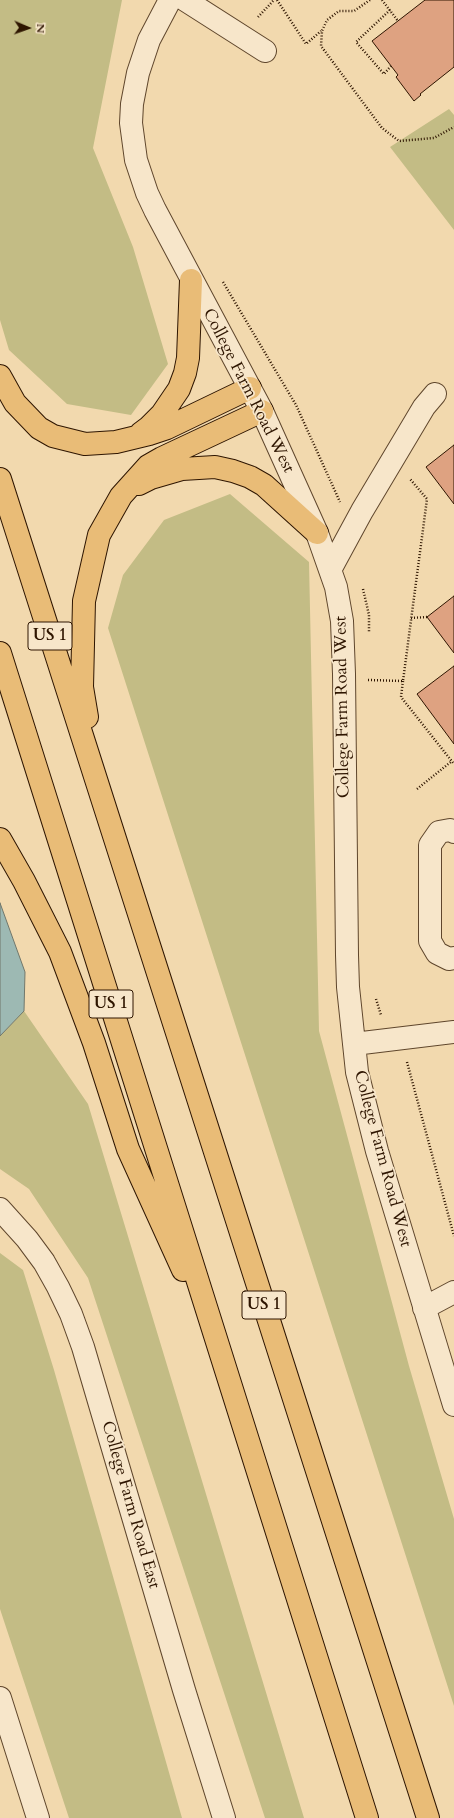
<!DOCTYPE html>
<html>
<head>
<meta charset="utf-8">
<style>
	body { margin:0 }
	#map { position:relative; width:454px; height:1818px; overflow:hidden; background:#f2d9ae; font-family:Cardo,serif }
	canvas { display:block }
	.north { position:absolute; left:8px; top:8px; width:40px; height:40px; -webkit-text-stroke:3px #f7e6ca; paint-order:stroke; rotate:92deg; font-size:11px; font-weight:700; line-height:16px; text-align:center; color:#2e1500 }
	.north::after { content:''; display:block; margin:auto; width:14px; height:18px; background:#2e1500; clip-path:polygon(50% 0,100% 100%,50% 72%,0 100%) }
</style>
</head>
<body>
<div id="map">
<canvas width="454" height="1818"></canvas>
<div class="north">N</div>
</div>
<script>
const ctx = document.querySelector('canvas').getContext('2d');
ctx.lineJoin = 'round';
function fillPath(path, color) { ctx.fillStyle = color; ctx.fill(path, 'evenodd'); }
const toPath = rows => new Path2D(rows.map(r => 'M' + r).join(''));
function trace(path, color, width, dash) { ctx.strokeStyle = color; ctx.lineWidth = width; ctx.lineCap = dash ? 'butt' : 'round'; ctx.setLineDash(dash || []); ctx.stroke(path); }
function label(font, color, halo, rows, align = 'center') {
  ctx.font = font + ' Cardo,serif'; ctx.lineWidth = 3.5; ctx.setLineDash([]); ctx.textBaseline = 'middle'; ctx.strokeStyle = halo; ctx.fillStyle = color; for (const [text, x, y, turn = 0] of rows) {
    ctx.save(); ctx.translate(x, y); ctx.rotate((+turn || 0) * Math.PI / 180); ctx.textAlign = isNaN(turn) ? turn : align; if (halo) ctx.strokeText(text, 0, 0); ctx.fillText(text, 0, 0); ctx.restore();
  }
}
fillPath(toPath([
	[0,0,122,0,93,148,133,247,168,364,131,415,67,404,9,350,0,320],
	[449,109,454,115,454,230,390,147],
	[230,494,309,562,319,1031,409,1366,454,1519,454,1706,108,628,123,575,164,520],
	[24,1011,88,1104,304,1818,265,1818,88,1278,29,1189,0,1169,0,1036],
	[0,1253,23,1270,54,1370,182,1818,69,1818,0,1609]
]), '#c3bc85');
const water = toPath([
	[0,903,25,972,24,1011,0,1036,0,903]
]);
fillPath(water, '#9db9b3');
trace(water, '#71776b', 1);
const building = toPath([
	[425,0,454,0,454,67,420,94,421,95,414,101,396,77,398,75,372,41,425,0],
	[454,445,454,504,426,467,454,445],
	[454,596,454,653,427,617,454,596],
	[454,666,454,744,417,694,454,666]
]);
fillPath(building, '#dea281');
trace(building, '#2e1500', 1);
const minor = toPath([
	[170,0,149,40,138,73,132,104,131,123,136,160,147,193,155,210,262,411,317,533,336,587,342,621,344,674,347,955,348,987,357,1072,377,1151,454,1405],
	[185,0,265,51],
	[330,570,362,511,424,407,435,394],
	[454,832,450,830,439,832,430,845,430,941,437,953,449,959,454,958],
	[354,1044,454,1032],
	[0,1209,27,1239,44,1262,58,1287,71,1314,83,1347,184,1690,224,1818],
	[424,1308,454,1292],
	[0,1698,38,1818]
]);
const highway = toPath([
	[0,376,15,403,39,428,53,436,85,444,116,442,149,434,167,428,250,388],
	[141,433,149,427,162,414,179,389,185,373,188,358,191,280],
	[0,479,428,1818],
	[139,484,151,478,182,469,215,467,233,471,250,477,264,485,317,533],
	[0,653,367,1818],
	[87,717,82,687,84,601,99,535,121,496,148,466,162,458,262,411],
	[0,839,24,881,60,952,94,1043,128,1149,183,1270]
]);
trace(minor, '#5f462c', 24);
trace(highway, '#2e1500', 24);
trace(toPath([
	[277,0,306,44,321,31],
	[370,0,354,11,339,11,327,20,322,31,321,46,382,128,399,141,434,138,454,127],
	[382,0,398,21],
	[390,10,356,42,384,74,391,66],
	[258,17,274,0],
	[223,282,296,405,340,502],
	[363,589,369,615,369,633],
	[411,618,427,617],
	[368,680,403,681,427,499,410,479],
	[403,681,401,697,454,764],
	[417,789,452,761],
	[376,999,381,1015],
	[407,1062,454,1236]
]), '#2e1500', 2.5, [1, 2]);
trace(minor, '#f7e6ca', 22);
trace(highway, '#e9bc77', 22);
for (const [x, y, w] of [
	[50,636,44],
	[111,1004,44],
	[264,1305,44]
]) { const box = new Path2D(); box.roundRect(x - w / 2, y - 14, w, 28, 3); ctx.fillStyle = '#f7e6ca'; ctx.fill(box); trace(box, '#2e1500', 1); }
label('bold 16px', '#2e1500', null, [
	["US 1",50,636],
	["US 1",111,1004],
	["US 1",264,1305]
]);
label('17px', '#2e1500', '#f7e6ca', [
	["College Farm Road West",248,391,63],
	["College Farm Road West",343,707,-91],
	["College Farm Road West",382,1159,75],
	["College Farm Road East",130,1505,74]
]);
</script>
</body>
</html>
